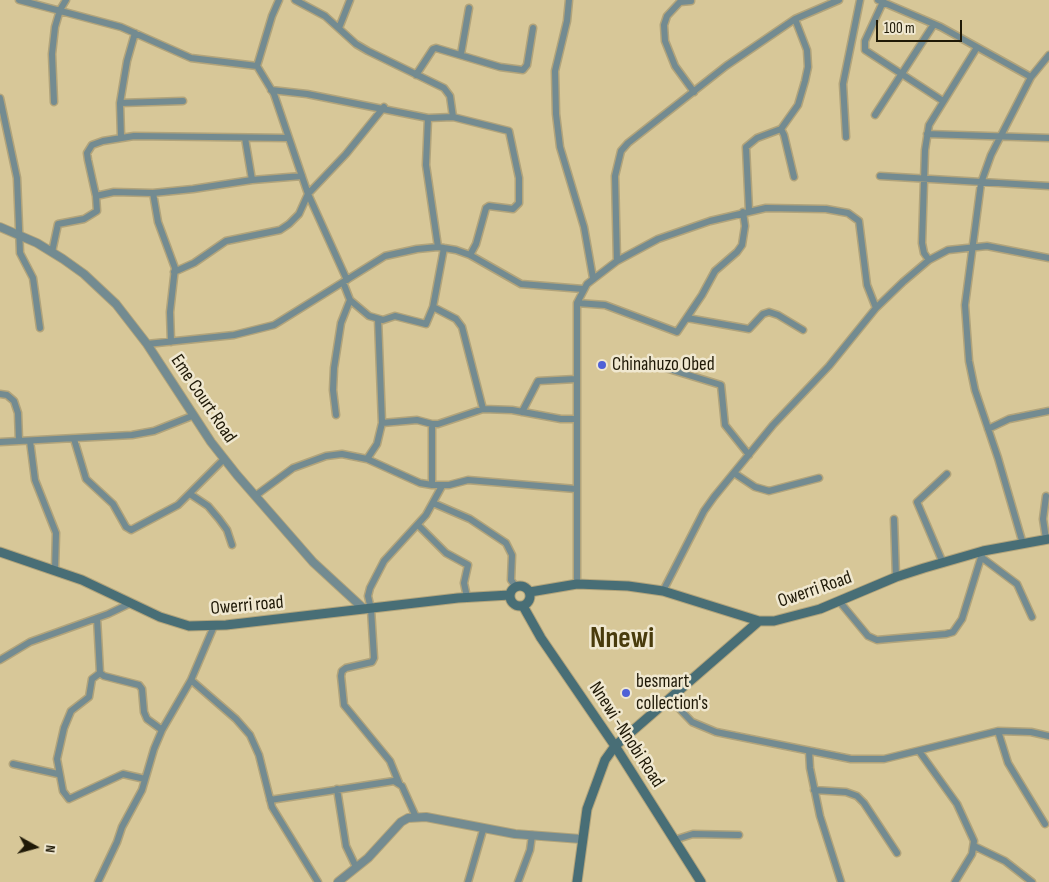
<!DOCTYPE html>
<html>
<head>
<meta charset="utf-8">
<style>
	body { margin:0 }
	#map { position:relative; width:1049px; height:882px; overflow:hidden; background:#d7c798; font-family:"Sofia Sans Condensed",sans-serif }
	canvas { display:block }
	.north { position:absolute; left:10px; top:822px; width:50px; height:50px; -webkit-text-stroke:4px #f0e8d0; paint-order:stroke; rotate:97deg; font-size:14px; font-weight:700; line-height:20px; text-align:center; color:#1f1907 }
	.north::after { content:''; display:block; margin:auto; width:18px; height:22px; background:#1f1907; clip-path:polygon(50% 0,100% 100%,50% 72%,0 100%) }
	.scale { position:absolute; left:876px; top:20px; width:86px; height:22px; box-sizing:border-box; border:2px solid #1f1907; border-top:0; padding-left:6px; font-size:15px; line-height:18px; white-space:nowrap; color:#1f1907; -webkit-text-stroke:4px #f0e8d0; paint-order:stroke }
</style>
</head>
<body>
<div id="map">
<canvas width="1049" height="882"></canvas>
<div class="north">N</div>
<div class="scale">100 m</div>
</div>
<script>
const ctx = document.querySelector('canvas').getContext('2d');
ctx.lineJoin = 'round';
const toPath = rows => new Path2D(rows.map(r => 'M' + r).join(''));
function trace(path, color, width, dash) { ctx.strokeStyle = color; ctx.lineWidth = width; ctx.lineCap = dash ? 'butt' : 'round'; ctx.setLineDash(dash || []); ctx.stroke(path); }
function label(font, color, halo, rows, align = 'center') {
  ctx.font = font + ' "Sofia Sans Condensed",sans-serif'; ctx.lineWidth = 5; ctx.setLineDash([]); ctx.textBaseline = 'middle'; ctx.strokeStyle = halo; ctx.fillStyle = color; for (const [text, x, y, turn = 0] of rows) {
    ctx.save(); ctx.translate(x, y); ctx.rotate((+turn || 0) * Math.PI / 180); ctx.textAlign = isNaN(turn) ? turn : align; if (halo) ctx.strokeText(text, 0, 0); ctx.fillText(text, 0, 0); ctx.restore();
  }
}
const minor = toPath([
	[19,0,121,27,191,58,257,66],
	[279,0,272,16,257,66,274,94,308,194,347,280],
	[295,0,325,16,356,44,368,51,444,88,450,96,453,117],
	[569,0,567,21,555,71,556,114,560,147,584,227,593,278],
	[878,0,941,27,1031,77],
	[691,1,680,2,667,16,664,25,665,41,675,66,694,92],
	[883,2,865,41,865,50,943,101],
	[339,28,350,0],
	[461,54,469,8],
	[416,75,433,49,436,48,500,67,523,70,527,65,533,28],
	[271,90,307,94,428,118,453,117,509,131,519,178,519,203,513,209,489,206,486,208,476,244,470,255],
	[0,98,17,178,20,253,33,278,40,328],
	[54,102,52,54,55,27,60,10,66,0],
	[120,103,183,101],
	[875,115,934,24],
	[428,118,426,165,438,247],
	[781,129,784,135,794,177],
	[927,134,1049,138],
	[121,137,120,103,127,61,135,33],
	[846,137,843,84,860,0],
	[245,138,252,180],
	[880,176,1049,186],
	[153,193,158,222,175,268,170,312,171,342],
	[96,196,114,192,153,193,193,189,252,180,302,176],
	[749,211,746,147,757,138,781,129,798,105,805,81,808,67,807,50,795,19],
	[52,252,58,224,84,219,97,211,96,196,88,160,87,153,92,145,103,141,134,136,288,138],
	[929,260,924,253,922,243,925,150,929,125,976,49],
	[617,261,615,176,621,151,628,143,726,66,795,19,839,0],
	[174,272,194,263,226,241,280,230,289,224,299,214,308,194,346,154,384,107],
	[343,282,350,300,369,316,383,320,395,316,426,324,433,307,444,248],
	[577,303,605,305,677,332,702,295,715,271,737,252,742,245,745,226,743,212],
	[433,307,456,319,462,327,483,409],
	[687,318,749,329,763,314,769,312,778,315,803,330],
	[147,344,234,335,274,325,385,256,417,249,438,247,456,250,470,255,521,284,583,289],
	[659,366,721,385,725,425,749,455],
	[0,394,7,395,14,401,18,413,19,441],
	[522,412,538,381,576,379],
	[336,415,333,390,334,368,341,323,350,300],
	[382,423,417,420,432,424,438,424,483,409,512,410,561,419,577,419],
	[988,429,1009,419,1049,411],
	[74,439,86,479,113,504,126,527,131,530,178,505,224,459],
	[30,441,35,480,56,533,55,570],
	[0,442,132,435,154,431,192,416],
	[367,459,377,444,382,423,378,319],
	[734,473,755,487,769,491,819,478],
	[432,485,432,424],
	[190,494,208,506,219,519,227,530,232,545],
	[255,496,293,468,326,456,342,454,367,459,420,483,432,485,449,485,468,480,576,489],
	[433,503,470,519,506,543,512,555,511,580,516,587],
	[894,519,896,577],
	[418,525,446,553,468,565,464,583,467,597],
	[1046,539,1043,519,1046,496],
	[1023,544,998,458,975,390,969,361,965,305,981,183,991,155,1031,77,1049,55],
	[981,557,1017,584,1032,617],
	[943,563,917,502,947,474],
	[577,584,577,303,587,284,617,261,658,239,710,221,766,208,826,209,848,213,859,221,867,285,876,308],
	[663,591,704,511,714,497,773,425,829,366,876,308,903,282,929,260,948,250,987,246,1049,258],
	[839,601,868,636,877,640,946,634,953,632,962,619,983,551],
	[97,618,100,673,104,676,139,685,142,689,144,712,147,719,162,730],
	[0,660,30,642,108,614,131,603],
	[100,673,92,679,89,697,71,711,64,728,57,759,63,791,69,799,123,774,145,779],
	[191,680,236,719,250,735,259,755,272,807,318,882],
	[670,699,692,722,716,732,851,759,884,759,998,731,1031,732,1049,736],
	[998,731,1008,763,1045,824],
	[809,751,810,768,820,816,841,882],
	[919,751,957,804,974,841,972,854,955,882],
	[13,764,58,774],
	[399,783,390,761,344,705,341,676,342,671,346,668,372,662,374,658,371,609,368,596,370,588,384,561,426,515,442,486],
	[337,789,346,846,356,867],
	[814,790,846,792,857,796,864,803,897,853],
	[270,800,394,781,402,786,416,817],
	[674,840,693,834,739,835],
	[974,846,1005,861,1032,882],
	[98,882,117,842,122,827,142,790,154,749,162,730,191,680,214,626],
	[468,882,483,830],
	[518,882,530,850,532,835]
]);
const tertiary = toPath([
	[0,227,37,243,63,259,84,274,116,304,147,344,211,442,237,475,313,562,364,609],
	[338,882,368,858,401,822,408,818,426,817,515,834,581,839]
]);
const secondary = toPath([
	[0,552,82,580,160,617,189,626,226,625,458,598,510,595],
	'510 596a10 10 0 1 1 20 0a10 10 0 1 1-20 0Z',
	[530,592,577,584,628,586,663,591,759,621,774,621,820,609,896,577,924,568,983,551,1049,539],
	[523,606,541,638,615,746,701,882],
	[577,882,587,809,605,760,615,746,759,621]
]);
trace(minor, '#b2a47b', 9);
trace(tertiary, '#b2a47b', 10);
trace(secondary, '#b2a47b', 11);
trace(minor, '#738b91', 6);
trace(tertiary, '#738b91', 8);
trace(secondary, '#486e76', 9);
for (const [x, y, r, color] of [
	[602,365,5,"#4f61d6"],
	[626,693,5,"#4f61d6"]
]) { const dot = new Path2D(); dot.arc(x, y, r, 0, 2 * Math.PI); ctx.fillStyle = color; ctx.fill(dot); trace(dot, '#f0e8d0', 2); }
label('19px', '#1f1907', '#f0e8d0', [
	["Chinahuzo Obed",612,365],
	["besmart",636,682],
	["collection's",636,704]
], 'left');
label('19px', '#1f1907', '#f0e8d0', [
	["Eme Court Road",203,399,56],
	["Owerri Road",815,590,-19],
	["Owerri road",247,606,-5],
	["Nnewi -Nnobi Road",626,735,57]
]);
label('bold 29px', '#493b0c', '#f0e8d0', [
	["Nnewi",622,640]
]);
</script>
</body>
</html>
